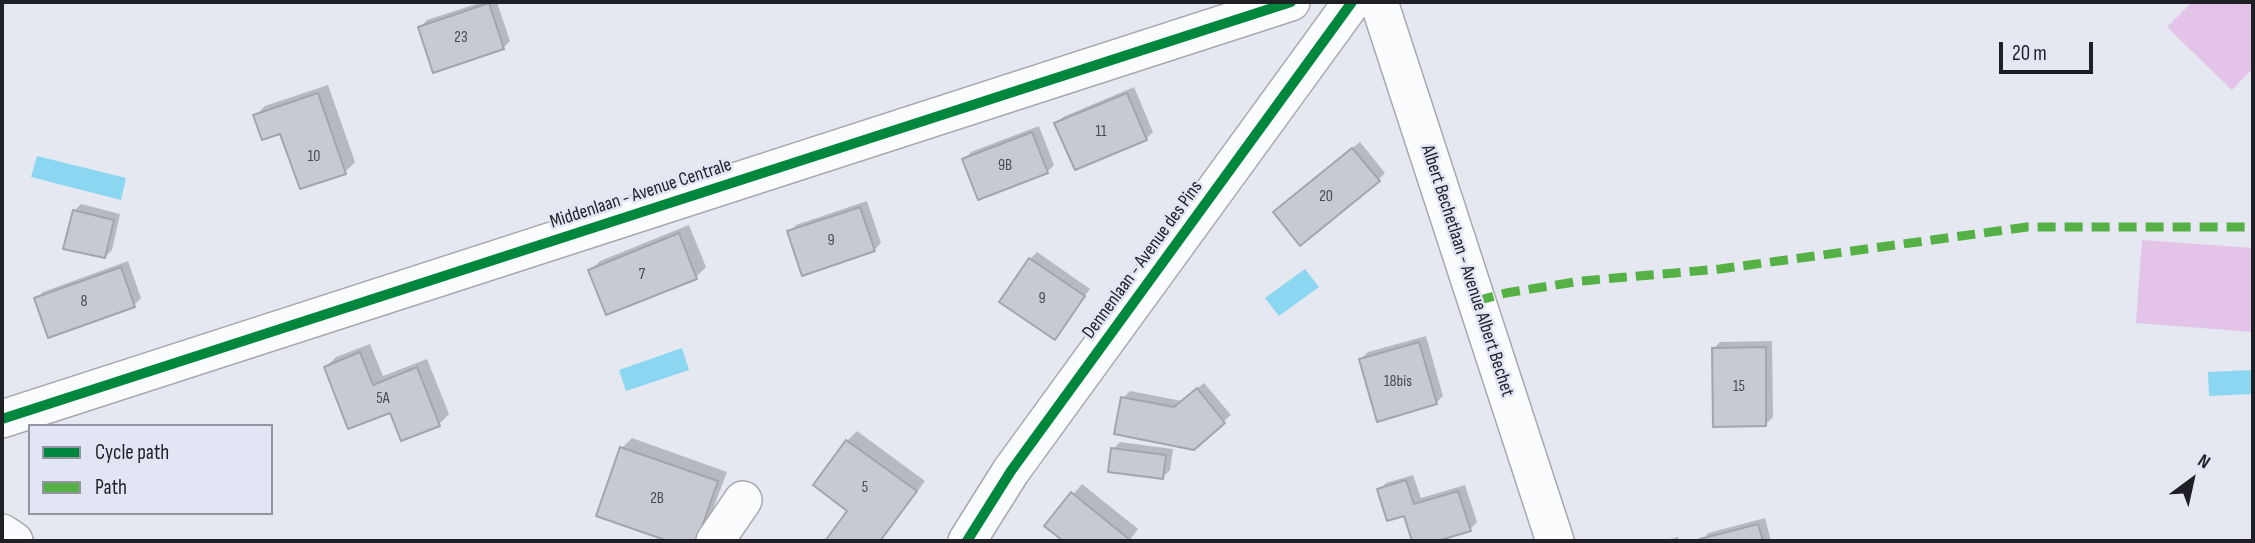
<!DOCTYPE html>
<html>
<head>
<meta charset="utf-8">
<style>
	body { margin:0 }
	#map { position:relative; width:2255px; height:543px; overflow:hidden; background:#e5e8f0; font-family:"Sofia Sans Condensed",sans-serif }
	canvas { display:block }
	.frame { position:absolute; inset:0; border:4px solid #1e2025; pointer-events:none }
	.legend { position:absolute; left:28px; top:424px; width:245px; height:91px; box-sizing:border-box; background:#e1e5f4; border:2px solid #9396a1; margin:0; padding:9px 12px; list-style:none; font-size:21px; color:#1e2025 }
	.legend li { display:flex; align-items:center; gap:14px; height:35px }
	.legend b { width:35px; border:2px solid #9396a1 }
	.north { position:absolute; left:2157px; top:445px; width:70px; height:70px; -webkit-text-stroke:5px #e1e5f4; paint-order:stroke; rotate:33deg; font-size:19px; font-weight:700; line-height:28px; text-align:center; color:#1e2025 }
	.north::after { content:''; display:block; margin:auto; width:24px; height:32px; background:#1e2025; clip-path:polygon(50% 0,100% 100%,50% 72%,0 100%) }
	.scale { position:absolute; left:1999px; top:42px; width:94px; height:32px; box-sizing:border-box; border:4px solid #1e2025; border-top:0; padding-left:9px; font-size:21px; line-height:24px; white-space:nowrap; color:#1e2025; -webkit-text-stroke:5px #e1e5f4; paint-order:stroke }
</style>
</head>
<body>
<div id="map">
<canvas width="2255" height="543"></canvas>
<div class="frame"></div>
<ul class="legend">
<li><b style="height:9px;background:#00873e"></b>Cycle path</li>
<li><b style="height:9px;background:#55b145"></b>Path</li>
</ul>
<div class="north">N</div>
<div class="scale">20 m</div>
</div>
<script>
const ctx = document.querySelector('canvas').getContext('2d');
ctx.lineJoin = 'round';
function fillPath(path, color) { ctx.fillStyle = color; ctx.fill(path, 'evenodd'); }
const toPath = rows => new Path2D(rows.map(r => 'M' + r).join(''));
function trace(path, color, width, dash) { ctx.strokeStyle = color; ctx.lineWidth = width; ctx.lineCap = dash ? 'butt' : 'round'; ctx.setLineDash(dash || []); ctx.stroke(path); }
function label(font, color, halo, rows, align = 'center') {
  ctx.font = font + ' "Sofia Sans Condensed",sans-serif'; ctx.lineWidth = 5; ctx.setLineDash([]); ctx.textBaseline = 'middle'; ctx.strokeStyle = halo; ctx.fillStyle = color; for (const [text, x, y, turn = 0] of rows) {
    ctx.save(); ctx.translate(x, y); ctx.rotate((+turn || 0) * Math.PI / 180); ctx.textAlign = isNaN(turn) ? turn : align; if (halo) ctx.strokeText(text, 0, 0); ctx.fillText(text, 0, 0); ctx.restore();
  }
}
fillPath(toPath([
	[2192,2,2253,2,2253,68,2232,90,2167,27],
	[2142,240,2253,248,2253,332,2136,323]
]), '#e3c3e8');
fillPath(toPath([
	[37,156,126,178,121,200,31,177],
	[1305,269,1319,287,1279,316,1265,298],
	[682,348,689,370,626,391,619,370],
	[2253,370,2253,394,2209,396,2208,372]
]), '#8bd7f2');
fillPath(toPath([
	[482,2,497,2,510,41,503,48,420,27,427,20],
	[328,85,355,162,345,172,255,116,265,106],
	[1134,87,1153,132,1146,139,1057,124,1063,117],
	[1039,126,1054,165,1047,172,964,159,971,152],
	[1360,142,1385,173,1378,180,1282,206],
	[867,201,881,243,874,250,789,232,796,225],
	[81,204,120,214,112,250,105,257,74,211],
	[689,225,706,267,696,277,590,271,600,261],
	[1037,252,1090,289,1055,337,1030,259],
	[128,261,141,298,134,305,36,299,43,292],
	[1426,336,1443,396,1436,403,1361,359,1368,352],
	[1772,341,1773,417,1766,424,1713,349,1720,342],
	[370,344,383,376,427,359,449,414,439,424,390,411,326,367,336,357],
	[1204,383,1231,415,1193,448,1123,398,1130,391,1182,401],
	[857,431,925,481,881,541,828,541,850,511,847,441],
	[632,438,727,472,701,541,673,541,599,515,622,448],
	[1120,442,1173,449,1170,470,1163,477,1113,449],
	[1413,475,1421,498,1465,485,1477,522,1470,529,1431,541,1414,541,1405,514,1379,490,1386,483],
	[1082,484,1138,529,1129,541,1066,541,1046,526],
	[1765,518,1771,541,1702,541,1708,533],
	[1678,537,1679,541,1662,541]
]), '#0003');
const building = toPath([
	[489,3,504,49,433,73,418,27,489,3],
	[318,93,346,174,300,189,280,134,262,140,253,115,318,93],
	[1127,93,1147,140,1075,170,1054,123,1127,93],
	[1032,132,1048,173,978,200,962,159,1032,132],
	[1352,148,1380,181,1300,246,1273,212,1352,148],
	[860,207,875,251,802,276,787,231,860,207],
	[73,210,114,220,105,258,63,249,73,210],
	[679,233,697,279,606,315,588,270,679,233],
	[1029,258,1085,296,1055,340,999,302,1029,258],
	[121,267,135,307,48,338,34,298,121,267],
	[1419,342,1437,404,1377,422,1359,359,1419,342],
	[1766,347,1766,426,1713,427,1712,348,1766,347],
	[360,352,373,385,417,367,440,426,401,441,390,413,348,429,324,367,360,352],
	[1197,388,1225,423,1194,450,1114,434,1121,397,1174,407,1197,388],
	[846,440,917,491,880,541,825,541,847,511,813,485,846,440],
	[620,447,718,481,697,541,668,541,596,516,620,447],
	[1111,448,1166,455,1163,479,1108,472,1111,448],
	[1406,480,1414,504,1458,491,1471,531,1437,541,1412,541,1404,516,1387,521,1377,489,1406,480],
	[1071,492,1130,540,1129,541,1063,541,1044,526,1071,492],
	[1758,524,1763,541,1700,541,1700,539,1758,524]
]);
fillPath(building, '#c7cad0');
trace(building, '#a2a5ab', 2);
const minor = toPath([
	[1379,2,1555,541],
	[2,419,1291,2],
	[2,533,14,541],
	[715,541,743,500],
	[967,541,1011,471,1352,2]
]);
trace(minor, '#a7a9af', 40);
trace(minor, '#fbfcfd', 37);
trace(toPath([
	[1476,301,1506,293,1581,281,1720,269,2027,227,2253,227]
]), '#55b145', 9, [18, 9]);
trace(toPath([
	[2,419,1291,2],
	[967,541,1011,471,1352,2]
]), '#00873e', 10);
label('16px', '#484a50', null, [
	["23",461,38],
	["11",1101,132],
	["10",314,157],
	["9B",1005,166],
	["20",1326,197],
	["9",831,241],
	["7",642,275],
	["9",1042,299],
	["8",84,302],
	["18bis",1398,382],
	["15",1739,387],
	["5A",383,399],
	["5",865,488],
	["2B",657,499]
]);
label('19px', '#1e2025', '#e1e5f4', [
	["Middenlaan - Avenue Centrale",641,194,-18],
	["Dennenlaan - Avenue des Pins",1143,260,-54],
	["Albert Bechetlaan - Avenue Albert Bechet",1467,271,72]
]);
</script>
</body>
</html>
